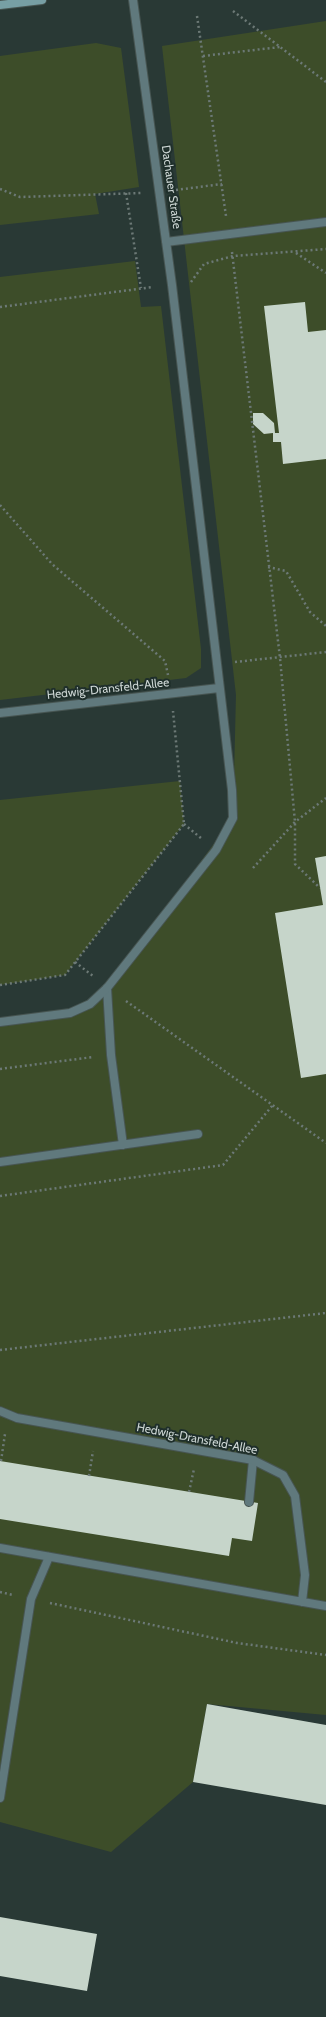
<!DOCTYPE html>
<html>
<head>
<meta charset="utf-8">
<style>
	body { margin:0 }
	canvas { display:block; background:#293935 }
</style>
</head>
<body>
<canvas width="326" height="2017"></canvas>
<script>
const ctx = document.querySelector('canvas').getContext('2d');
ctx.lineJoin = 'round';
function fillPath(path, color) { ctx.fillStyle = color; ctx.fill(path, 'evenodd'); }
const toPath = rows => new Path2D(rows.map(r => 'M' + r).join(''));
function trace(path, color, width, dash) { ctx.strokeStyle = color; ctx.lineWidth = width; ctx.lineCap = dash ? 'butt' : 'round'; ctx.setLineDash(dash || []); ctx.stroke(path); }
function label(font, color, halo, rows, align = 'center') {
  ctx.font = font + ' Cabin,sans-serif'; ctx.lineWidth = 4; ctx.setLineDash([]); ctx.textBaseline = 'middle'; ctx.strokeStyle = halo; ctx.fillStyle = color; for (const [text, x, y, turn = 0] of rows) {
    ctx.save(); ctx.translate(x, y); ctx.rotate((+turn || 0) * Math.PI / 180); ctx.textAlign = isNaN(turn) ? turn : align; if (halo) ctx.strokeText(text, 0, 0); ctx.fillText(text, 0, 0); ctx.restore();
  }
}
fillPath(toPath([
	[326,21,326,1715,207,1704,193,1782,111,1852,0,1822,0,1022,70,1013,107,988,233,818,236,695,162,46],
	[96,43,121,48,139,187,95,194,99,214,0,225,0,56],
	[135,261,141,307,161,306,201,649,201,668,186,678,0,700,0,277],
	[180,781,184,824,65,975,0,985,0,800]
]), '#3d4d29');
fillPath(toPath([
	[305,302,308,332,326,330,326,459,283,464,281,442,273,442,273,433,264,434,253,424,253,413,263,413,274,423,275,433,279,433,264,306],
	[326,856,326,1074,301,1078,275,913,323,905,315,858],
	[0,1461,258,1503,252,1541,232,1538,229,1556,0,1519],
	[207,1704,326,1725,326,1805,193,1782],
	[0,1917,97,1934,87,1991,0,1976]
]), '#c6d5ca');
const service = toPath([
	[107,988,111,1055,123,1145],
	[0,1162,198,1134],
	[249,1502,253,1460],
	[0,1798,31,1599,49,1557]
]);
const minor = toPath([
	[166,242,326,222],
	[0,713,219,688],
	[0,1022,70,1013,90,1004,107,988,216,850,233,818,232,790,172,285,133,0],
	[0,1411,17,1418,253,1460,283,1475,295,1496,305,1575,302,1602],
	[0,1548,326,1606]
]);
const secondary = toPath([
	[0,5,42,0]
]);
trace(service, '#475552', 10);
trace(minor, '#475552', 10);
trace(secondary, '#475552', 10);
trace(toPath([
	[233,11,326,82],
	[197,16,226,216],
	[203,56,280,47],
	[0,189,20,197,142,193],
	[176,190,222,184],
	[126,193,141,288],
	[232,252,280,658,295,822,295,864,320,888],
	[296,253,326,273],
	[191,282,204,264,233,256,326,249],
	[0,307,153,287],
	[0,505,52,564,165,661,168,675],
	[268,567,286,571,310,612,326,626],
	[235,662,326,652],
	[184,824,202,839],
	[253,868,295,822,326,798],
	[75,962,93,976],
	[0,985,65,975,184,824,173,711],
	[126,1001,326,1143],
	[0,1069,93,1057],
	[0,1196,223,1165,272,1106],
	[0,1350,326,1313],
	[1,1461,5,1434],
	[89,1476,93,1451],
	[189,1492,194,1469],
	[0,1592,13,1595],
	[50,1603,237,1643,326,1655]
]), '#6c7976', 2.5, [2, 3]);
trace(service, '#60797d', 8);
trace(minor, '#60797d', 8);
trace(secondary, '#779fa4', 8);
label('12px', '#cdd6d4', '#1f2f2b', [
	["Dachauer Straße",171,187,82],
	["Hedwig-Dransfeld-Allee",108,689,-6],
	["Hedwig-Dransfeld-Allee",197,1439,11]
]);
</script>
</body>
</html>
